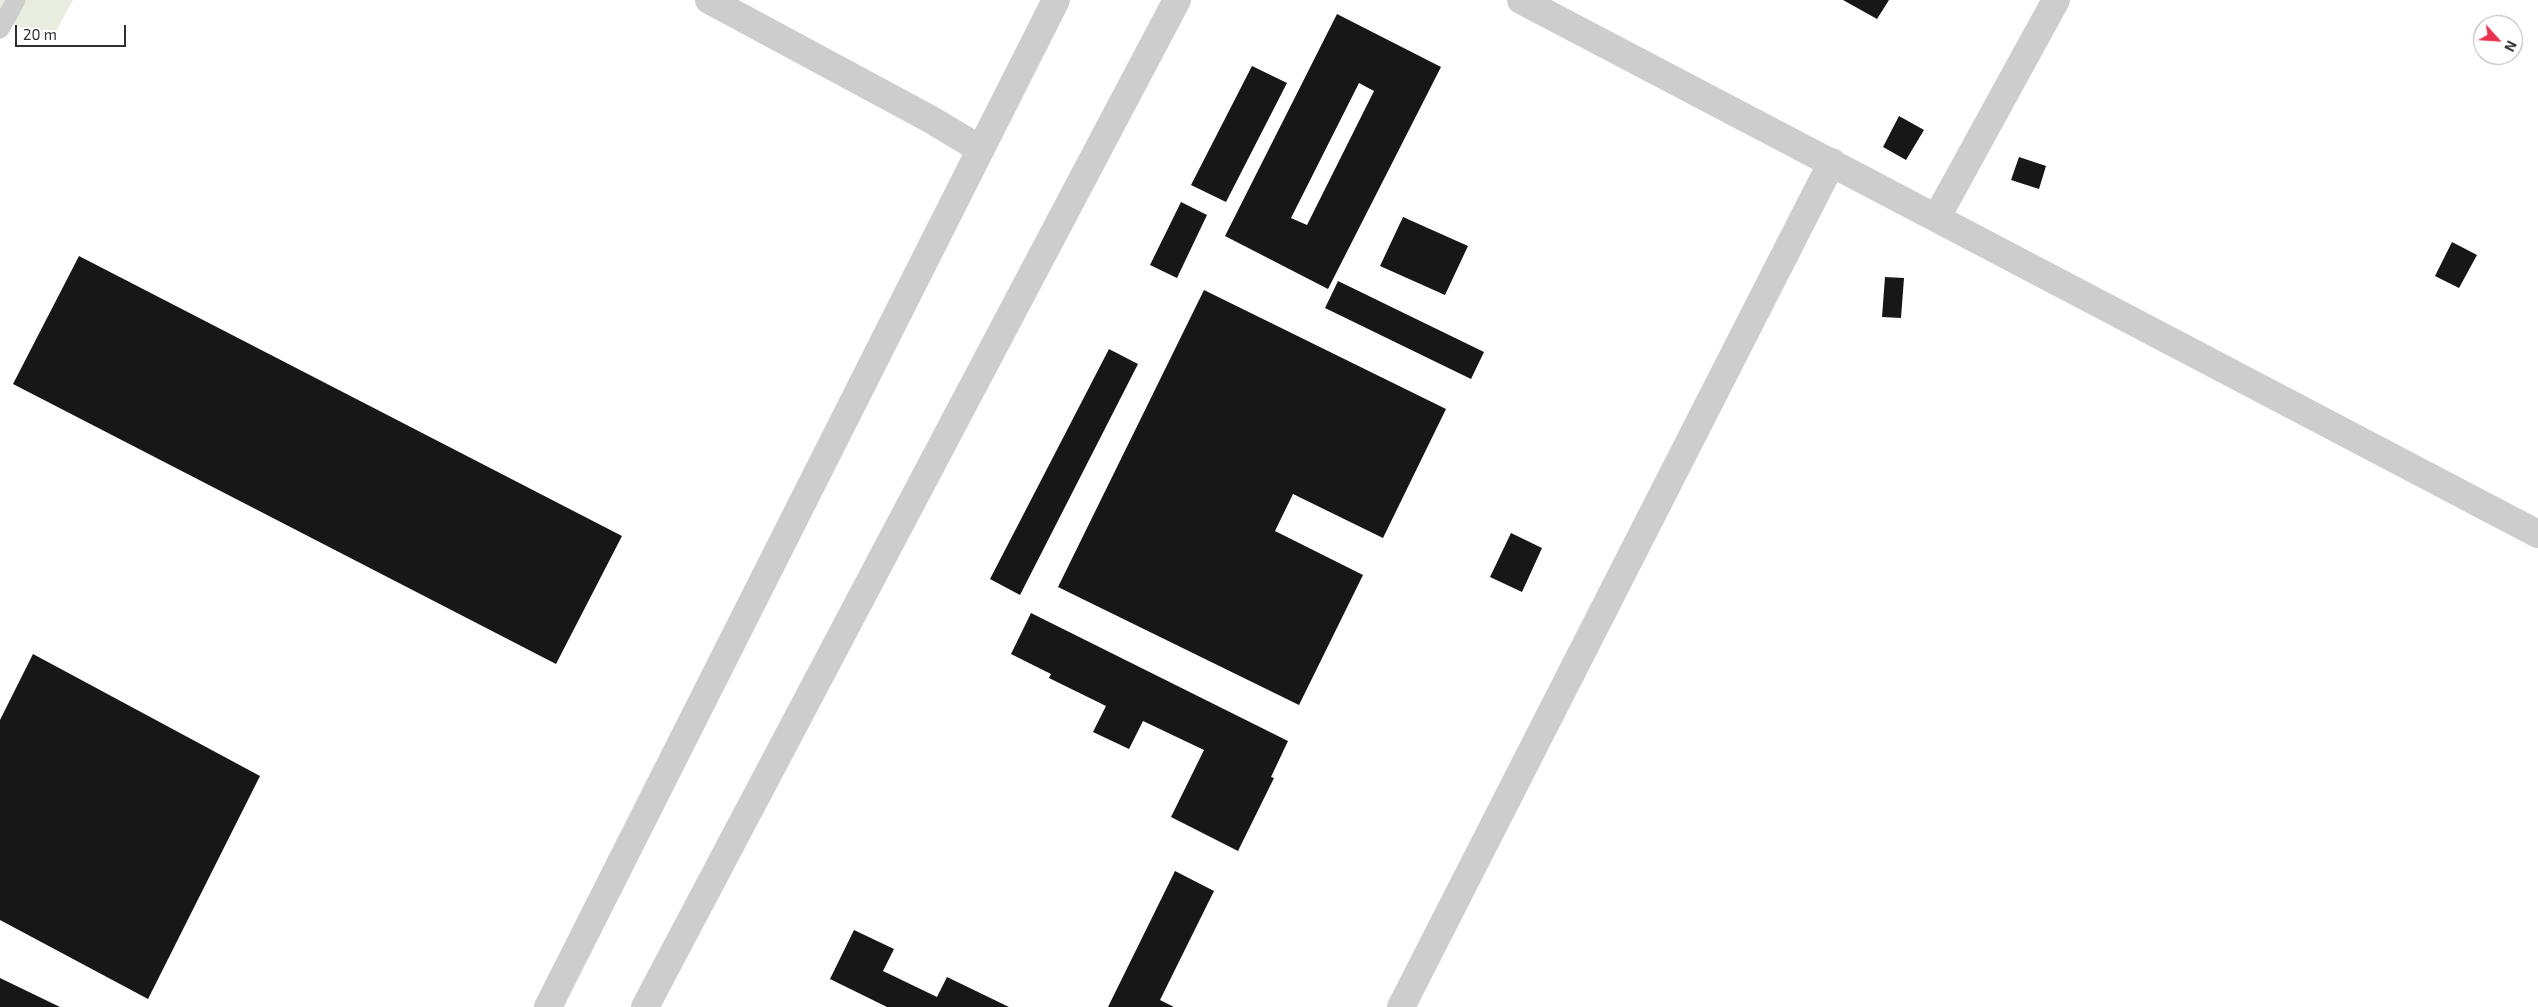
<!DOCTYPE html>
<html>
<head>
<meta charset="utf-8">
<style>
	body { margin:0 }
	#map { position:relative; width:2538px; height:1007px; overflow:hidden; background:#fff; font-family:"Exo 2",sans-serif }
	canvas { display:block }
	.north { position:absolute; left:2473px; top:15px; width:50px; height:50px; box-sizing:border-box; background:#fff; border:1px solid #acacac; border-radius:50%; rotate:116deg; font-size:14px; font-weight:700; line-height:20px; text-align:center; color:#303030 }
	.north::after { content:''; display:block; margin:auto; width:18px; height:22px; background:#e7334e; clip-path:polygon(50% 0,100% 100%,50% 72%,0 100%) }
	.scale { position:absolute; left:15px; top:25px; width:111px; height:22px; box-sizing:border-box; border:2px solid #303030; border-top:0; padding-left:6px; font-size:15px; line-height:18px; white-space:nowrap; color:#303030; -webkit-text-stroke:4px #fff; paint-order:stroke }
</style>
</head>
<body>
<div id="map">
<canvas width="2538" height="1007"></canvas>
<div class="north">N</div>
<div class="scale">20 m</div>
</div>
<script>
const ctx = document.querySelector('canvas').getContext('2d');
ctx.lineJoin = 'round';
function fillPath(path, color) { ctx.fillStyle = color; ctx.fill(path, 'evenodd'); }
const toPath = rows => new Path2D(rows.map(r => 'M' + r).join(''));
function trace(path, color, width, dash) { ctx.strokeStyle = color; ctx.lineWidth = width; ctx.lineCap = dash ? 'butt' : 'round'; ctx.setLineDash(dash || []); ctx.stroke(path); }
fillPath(toPath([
	[0,0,73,0,50,42,0,17]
]), '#e8eddf');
fillPath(toPath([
	[1843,0,1889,0,1877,19],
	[1337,14,1441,67,1328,289,1225,236],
	[1359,83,1374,91,1307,225,1291,218],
	[1252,66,1287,83,1226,202,1191,185],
	[1899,116,1924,130,1906,160,1883,147],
	[2019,157,2046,166,2039,189,2011,180],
	[1181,202,1207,215,1177,278,1150,265],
	[1403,217,1468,246,1445,295,1380,266],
	[2452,242,2477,255,2459,288,2435,276],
	[79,256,622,536,556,664,13,384],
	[1885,277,1904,278,1901,318,1882,317],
	[1338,281,1484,352,1471,379,1325,308],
	[1204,290,1446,409,1383,538,1293,494,1275,531,1363,575,1299,705,1058,587],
	[1109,349,1138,364,1020,595,990,579],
	[1511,533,1542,548,1522,592,1490,577],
	[1031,613,1288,741,1271,777,1274,778,1238,851,1171,817,1204,750,1143,721,1129,749,1093,732,1106,706,1049,678,1051,674,1011,654],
	[33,654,260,776,148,999,0,920,0,720],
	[1175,871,1214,891,1160,1000,1174,1007,1108,1007],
	[854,930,894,949,883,971,937,997,947,977,1009,1007,887,1007,830,979],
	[0,978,60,1007,0,1007]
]), '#171717');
trace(toPath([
	[0,29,16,0]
]), '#cdcdcd', 19);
trace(toPath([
	[709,0,930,119,980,149],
	[1521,0,2538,534],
	[1937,217,2056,0],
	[548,1007,1056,0],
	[645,1007,1177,0],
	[1401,1007,1832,162]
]), '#cdcdcd', 28);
</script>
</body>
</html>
